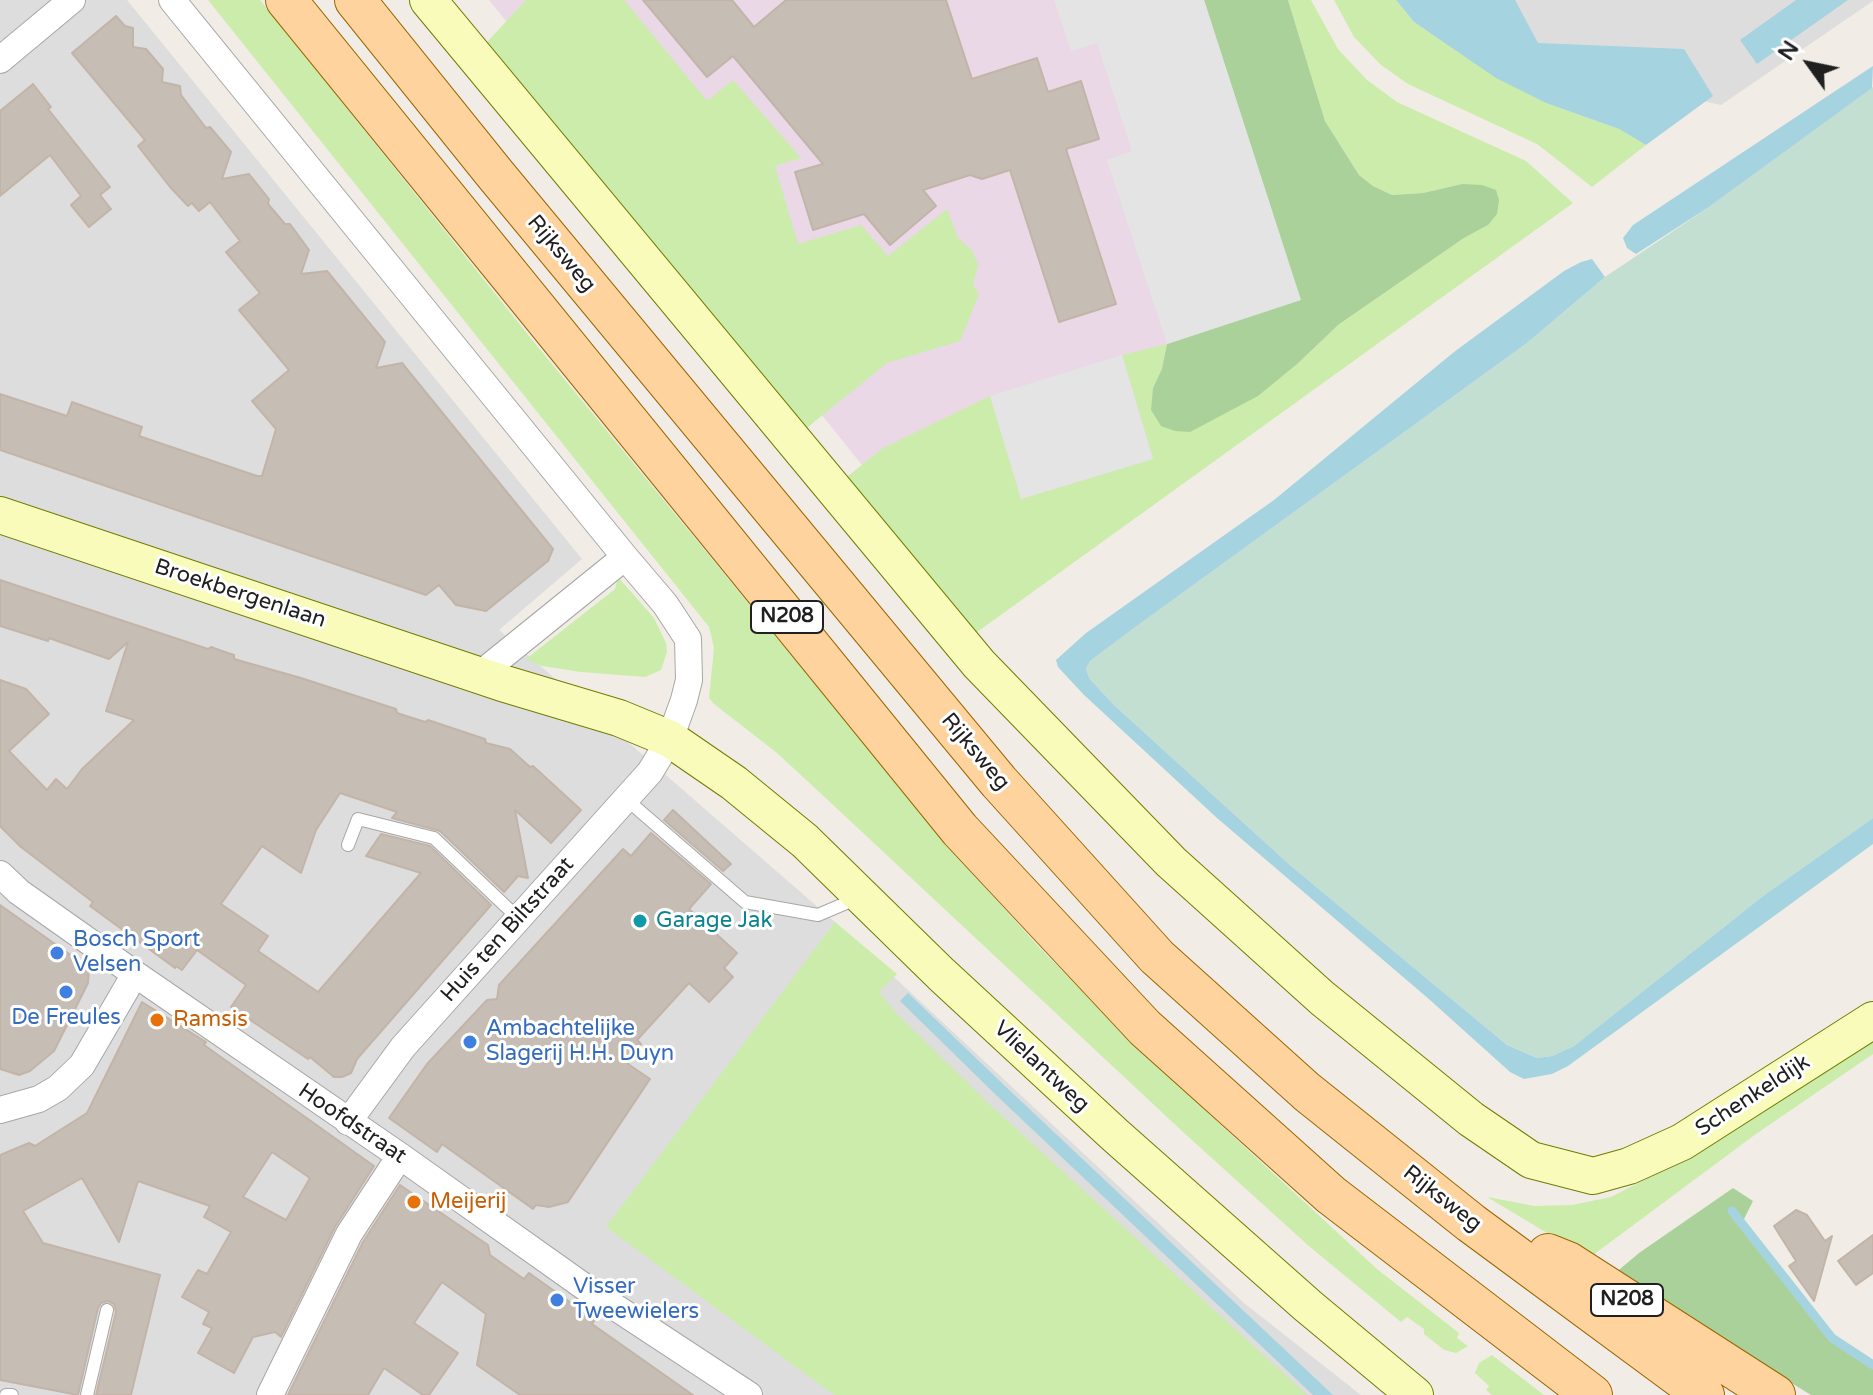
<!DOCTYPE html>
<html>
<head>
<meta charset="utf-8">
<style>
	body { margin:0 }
	#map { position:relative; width:1873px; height:1395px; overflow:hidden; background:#f1ede6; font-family:"Varela Round",sans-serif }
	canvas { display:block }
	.north { position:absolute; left:1769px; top:24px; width:80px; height:80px; -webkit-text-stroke:6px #fff; paint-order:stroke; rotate:303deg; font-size:22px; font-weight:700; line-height:32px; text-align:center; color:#202020 }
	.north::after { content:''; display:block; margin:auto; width:28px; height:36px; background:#202020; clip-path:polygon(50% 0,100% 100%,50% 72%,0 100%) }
</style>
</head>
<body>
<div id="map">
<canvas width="1873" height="1395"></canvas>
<div class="north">N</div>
</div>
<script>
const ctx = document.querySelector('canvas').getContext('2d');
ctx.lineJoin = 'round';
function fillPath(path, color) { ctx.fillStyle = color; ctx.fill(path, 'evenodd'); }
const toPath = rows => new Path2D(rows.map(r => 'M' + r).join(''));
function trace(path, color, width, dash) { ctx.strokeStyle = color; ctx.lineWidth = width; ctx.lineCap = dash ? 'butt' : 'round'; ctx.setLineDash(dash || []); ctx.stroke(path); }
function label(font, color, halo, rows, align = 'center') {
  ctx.font = font + ' "Varela Round",sans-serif'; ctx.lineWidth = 6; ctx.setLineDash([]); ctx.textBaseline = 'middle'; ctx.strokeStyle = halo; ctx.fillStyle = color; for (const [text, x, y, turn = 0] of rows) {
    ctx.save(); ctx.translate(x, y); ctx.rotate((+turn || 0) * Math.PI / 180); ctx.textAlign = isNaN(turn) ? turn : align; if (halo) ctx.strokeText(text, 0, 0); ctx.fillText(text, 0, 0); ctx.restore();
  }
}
fillPath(toPath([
	[0,0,127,0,582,559,499,630,835,922,1244,1303,1361,1395,0,1395],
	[1454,0,1873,0,1873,1,1721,105,1515,59]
]), '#dedddd');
fillPath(toPath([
	[489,0,1230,0,1345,352,971,601]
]), '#ead8e7');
fillPath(toPath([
	[208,0,260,0,533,341,951,850,1039,947,1107,1016,1211,1116,1377,1269,1459,1333,1457,1338,1468,1346,1456,1353,1444,1350,1424,1334,1424,1329,1407,1317,1401,1322,1310,1247,1183,1132,816,789,777,753,714,704,709,698,714,648,709,627],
	[526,0,624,0,707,101,733,80,801,158,775,166,798,244,861,225,888,256,947,209,958,238,972,250,978,265,973,285,979,294,960,341,887,363,803,431,487,42],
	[1288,0,1311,0,1338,49,1367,80,1397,102,1526,161,1573,203,973,635,843,480,883,448,990,396,1021,499,1153,459,1122,355,1167,344,1162,369,1153,388,1190,432,1297,364,1338,325,1464,238,1488,225,1462,184,1423,193,1392,195,1373,186,1359,175,1325,121],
	[1334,0,1396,0,1414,22,1496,77,1546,103,1619,129,1646,145,1592,187,1537,144,1408,84,1381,65,1354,37],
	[618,577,654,618,666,643,667,652,661,670,645,677,581,672,542,666,526,659,615,589],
	[835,922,897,974,879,992,896,1013,988,1103,1307,1395,834,1395,606,1227],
	[1873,1041,1873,1054,1756,1134,1589,1258,1487,1197,1535,1206,1572,1205,1611,1197,1691,1156],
	[1492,1355,1544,1395,1492,1395,1486,1390,1489,1386,1475,1373,1479,1363]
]), '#ccecab');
fillPath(toPath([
	[1204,0,1288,0,1325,121,1359,175,1373,186,1392,195,1423,193,1462,184,1482,185,1496,190,1499,200,1497,214,1488,225,1464,238,1338,325,1297,364,1258,396,1190,432,1175,431,1161,426,1151,410,1153,388,1162,369,1167,344,1300,300],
	[1733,1188,1753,1201,1743,1221,1829,1334,1873,1361,1873,1395,1811,1395,1614,1274,1639,1253]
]), '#abd19a');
fillPath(toPath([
	[1873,87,1873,818,1763,896,1574,1046,1552,1056,1537,1058,1507,1045,1291,866,1114,705,1089,678,1086,669,1090,661,1130,631,1527,343,1605,277,1709,207]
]), '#c3dfd2');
fillPath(toPath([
	[1054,0,1204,0,1301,300,1167,344,1107,160,1132,151,1097,43,1071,51],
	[1122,355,1153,459,1021,499,990,396]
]), '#e4e4e4');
fillPath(toPath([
	[1396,0,1515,0,1538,43,1684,49,1713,96,1646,145,1619,129,1546,103,1496,78,1414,22],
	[1796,0,1848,0,1757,64,1740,40],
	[1873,66,1872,88,1709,207,1636,254,1627,248,1623,238,1633,225],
	[1592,259,1605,277,1527,343,1130,631,1090,661,1086,669,1089,678,1114,705,1291,866,1507,1045,1537,1058,1552,1056,1574,1046,1763,896,1873,818,1873,844,1568,1066,1552,1074,1524,1079,1510,1072,1430,1000,1217,818,1083,694,1058,667,1056,660,1086,633,1274,500,1454,352,1564,271,1581,262],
	[908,993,1005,1086,1333,1395,1313,1395,995,1094,900,1001]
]), '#a6d3e0');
trace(toPath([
	[1732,1211,1832,1338,1873,1365]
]), '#a6d3e0', 9);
const building = toPath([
	[643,0,732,0,754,27,786,0,946,0,972,79,1037,58,1048,92,1081,81,1099,139,1066,149,1116,304,1059,322,1010,170,982,179,970,175,923,190,936,206,890,245,864,214,813,230,795,172,823,164,733,56,707,77,643,0],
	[116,16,125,26,133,28,133,47,146,49,163,69,162,82,180,86,181,95,206,128,210,127,231,152,222,179,249,174,269,199,268,204,285,224,290,224,309,250,301,274,327,271,385,342,376,368,402,363,553,549,548,561,486,611,456,605,439,585,426,595,0,450,0,394,67,416,72,402,142,427,139,436,257,476,262,476,276,429,252,401,289,370,239,310,260,293,226,252,240,241,210,202,199,211,192,203,188,206,170,187,138,146,145,140,72,53,116,16],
	[33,84,51,107,48,109,110,187,100,195,111,209,89,227,71,205,81,196,50,155,0,196,0,111,33,84],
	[0,580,208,649,211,647,222,651,234,655,234,659,301,678,396,709,397,713,425,722,428,720,485,739,486,743,510,749,530,767,533,766,581,810,551,843,515,810,528,878,518,876,504,892,440,831,392,818,397,812,340,793,316,830,301,873,262,846,221,904,268,936,258,951,318,992,421,873,366,856,381,834,430,846,491,905,357,1059,351,1073,342,1077,334,1077,310,1057,308,1059,231,1007,246,985,197,950,182,970,176,966,175,968,90,906,93,902,21,847,0,826,0,680,26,689,49,714,9,751,47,790,56,779,67,789,82,769,134,720,106,711,128,642,109,659,49,638,48,641,0,626,0,580],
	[673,810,731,864,723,871,664,820,673,810],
	[651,833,711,884,689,909,737,953,724,968,733,977,709,1002,689,983,637,1040,641,1044,628,1064,650,1079,568,1202,549,1207,536,1205,533,1209,442,1144,437,1152,389,1118,427,1064,487,1000,497,999,499,985,623,849,631,856,651,833],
	[0,905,89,968,88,983,54,1051,30,1071,19,1075,0,1069,0,905],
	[142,1002,206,1042,204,1045,374,1166,335,1227,281,1337,275,1332,253,1337,234,1373,198,1353,212,1328,203,1324,209,1312,182,1297,198,1270,207,1274,231,1232,204,1217,210,1206,138,1181,119,1242,82,1178,23,1211,43,1243,160,1275,131,1395,96,1395,116,1312,114,1304,108,1301,101,1303,98,1308,78,1395,0,1380,0,1155,29,1143,35,1146,87,1113,142,1002],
	[272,1152,310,1178,286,1220,243,1197,272,1152],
	[400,1185,488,1245,490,1255,524,1279,529,1273,595,1320,592,1324,693,1395,520,1395,477,1365,486,1314,442,1282,414,1323,458,1353,429,1395,423,1395,384,1368,368,1395,288,1395,363,1242,400,1185],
	[1796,1210,1807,1215,1825,1241,1832,1236,1814,1301,1789,1266,1796,1261,1774,1226,1796,1210],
	[1873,1235,1873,1273,1856,1285,1838,1261,1873,1235]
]);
fillPath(building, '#c6bdb5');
trace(building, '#c3b4a8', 2);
const lane = toPath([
	[626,799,745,902,818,915,858,898],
	[348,845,358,819,434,838,518,918],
	[6,1395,12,1395],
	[87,1395,107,1310]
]);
const street = toPath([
	[172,0,625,557],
	[0,60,72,0],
	[0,874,19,892,135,974,400,1156,586,1288,749,1395],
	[0,1110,39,1099,58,1088,82,1065,135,974],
	[348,1122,403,1047,650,772,670,739,684,700,689,680,688,639,665,604,625,557,479,675],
	[270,1395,349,1234,400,1156]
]);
const secondary = toPath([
	[428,0,979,664,1171,862,1322,998,1471,1119,1531,1160,1593,1176,1629,1166,1682,1142,1873,1020],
	[0,515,502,683,619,718,670,739,734,783,805,841,941,974,1115,1135,1308,1306,1415,1395]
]);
const primary = toPath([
	[286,0,960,830,1145,1028,1331,1195,1592,1395],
	[355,0,495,174,999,782,1157,957,1307,1092,1471,1223,1704,1395],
	[1548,1254,1568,1262,1775,1395]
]);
trace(lane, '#a7a7a7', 14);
trace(street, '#a7a7a7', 28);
trace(secondary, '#717d02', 38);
trace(primary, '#9c6600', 42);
trace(lane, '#fff', 12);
trace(street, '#fff', 26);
trace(secondary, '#f9fbba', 36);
trace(primary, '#fed39e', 40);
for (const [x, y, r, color] of [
	[640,921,8,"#0f9aa8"],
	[57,953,8,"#3f7fe0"],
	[66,992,8,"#3f7fe0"],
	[157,1020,8,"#e8710a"],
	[470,1042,8,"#3f7fe0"],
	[414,1202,8,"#e8710a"],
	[557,1300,8,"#3f7fe0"]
]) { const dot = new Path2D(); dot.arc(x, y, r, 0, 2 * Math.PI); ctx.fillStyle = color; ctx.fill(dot); trace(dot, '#fff', 3); }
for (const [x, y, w] of [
	[787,617,72],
	[1627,1300,72]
]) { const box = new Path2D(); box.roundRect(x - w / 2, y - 16, w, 32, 6); ctx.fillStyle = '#fff'; ctx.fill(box); trace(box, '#202020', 2); }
label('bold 20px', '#202020', null, [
	["N208",787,617],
	["N208",1627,1300]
]);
label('22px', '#202020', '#fff', [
	["Rijksweg",561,254,50],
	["Broekbergenlaan",240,594,18],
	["Rijksweg",975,752,50],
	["Huis ten Biltstraat",508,930,-48],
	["Vlielantweg",1041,1067,43],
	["Schenkeldijk",1753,1096,-33],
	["Hoofdstraat",352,1124,34],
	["Rijksweg",1442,1199,38]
]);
label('22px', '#0d838f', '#fff', [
	["Garage Jak",656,921]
], 'left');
label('22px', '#366cbe', '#fff', [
	["Bosch Sport",73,940],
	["Velsen",73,965],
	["De Freules",66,1018,"center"],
	["Ambachtelijke",486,1029],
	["Slagerij H.H. Duyn",486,1054],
	["Visser",573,1287],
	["Tweewielers",573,1312]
], 'left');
label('22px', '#c56008', '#fff', [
	["Ramsis",173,1020],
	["Meijerij",430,1202]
], 'left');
</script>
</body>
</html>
